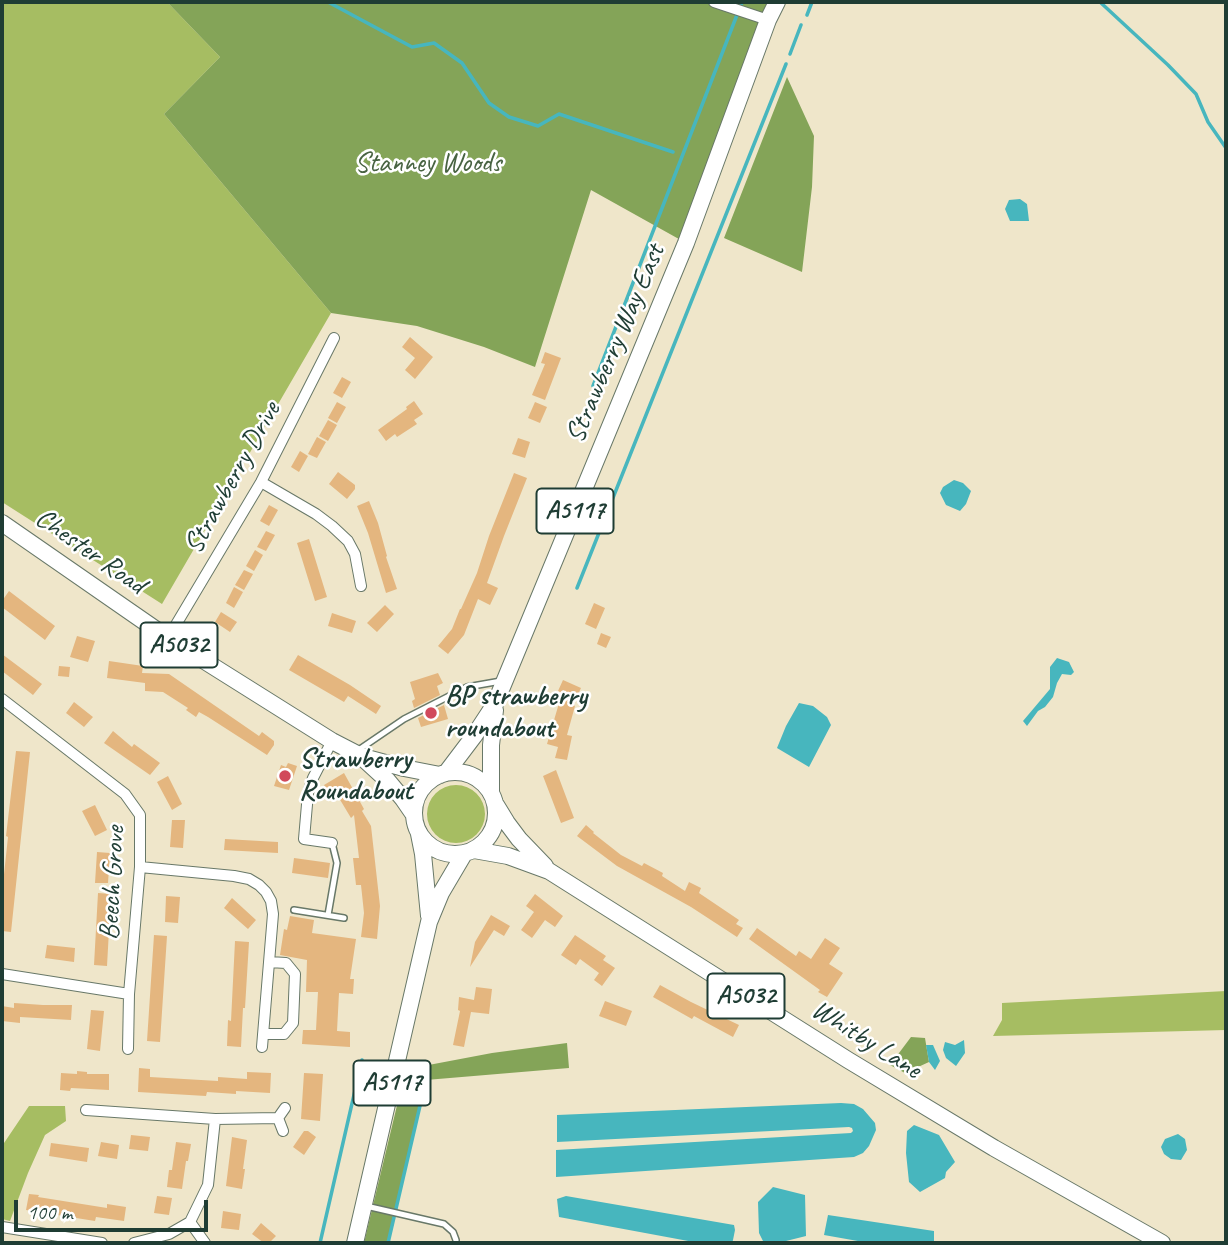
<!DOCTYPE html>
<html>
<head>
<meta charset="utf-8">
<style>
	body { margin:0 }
	#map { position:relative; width:1228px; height:1245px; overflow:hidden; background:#efe6ca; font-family:Caveat,sans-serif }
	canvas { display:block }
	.frame { position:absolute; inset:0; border:4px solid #1f3d34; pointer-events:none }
	.scale { position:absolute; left:14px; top:1200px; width:194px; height:32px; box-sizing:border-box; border:4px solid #1f3d34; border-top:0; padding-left:9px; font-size:21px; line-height:24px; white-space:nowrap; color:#1f3d34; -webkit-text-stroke:5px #fff; paint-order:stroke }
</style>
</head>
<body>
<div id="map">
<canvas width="1228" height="1245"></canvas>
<div class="frame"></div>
<div class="scale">100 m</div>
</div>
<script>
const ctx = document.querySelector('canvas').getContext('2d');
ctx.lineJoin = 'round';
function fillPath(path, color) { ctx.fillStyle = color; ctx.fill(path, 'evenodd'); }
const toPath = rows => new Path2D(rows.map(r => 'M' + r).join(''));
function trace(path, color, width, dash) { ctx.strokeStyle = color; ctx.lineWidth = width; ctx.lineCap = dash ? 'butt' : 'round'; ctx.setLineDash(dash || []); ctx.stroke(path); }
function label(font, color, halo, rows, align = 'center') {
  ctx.font = font + ' Caveat,sans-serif'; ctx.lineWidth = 5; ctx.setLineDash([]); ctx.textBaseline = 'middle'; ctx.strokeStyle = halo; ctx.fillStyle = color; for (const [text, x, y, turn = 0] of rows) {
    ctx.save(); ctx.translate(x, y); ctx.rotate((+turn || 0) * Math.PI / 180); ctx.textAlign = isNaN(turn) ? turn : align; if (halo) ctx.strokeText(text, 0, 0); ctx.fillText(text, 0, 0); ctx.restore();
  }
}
fillPath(toPath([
	[2,2,167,2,220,57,164,114,331,313,162,604,2,502],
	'427 814a29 29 0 1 1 58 0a29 29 0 1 1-58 0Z',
	[1226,991,1226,1030,993,1036,1002,1020,1002,1003],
	[29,1106,65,1106,66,1121,45,1135,28,1173,10,1221,2,1219,2,1146]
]), '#a6bd62');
fillPath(toPath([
	[167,2,777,2,686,243,591,190,535,367,484,347,417,326,331,313,164,114,220,57],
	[787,77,814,136,812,187,802,272,724,238],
	[911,1037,925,1038,929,1062,905,1073,890,1065],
	[567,1043,569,1068,426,1080,388,1243,364,1243,405,1072,418,1067,492,1053]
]), '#84a458');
fillPath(toPath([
	[1020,199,1027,204,1029,221,1010,221,1005,209,1009,200],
	[954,480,963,483,971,491,966,504,960,511,946,505,940,493,943,487],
	[1057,658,1069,662,1074,672,1071,675,1062,674,1057,683,1053,697,1045,707,1038,711,1027,726,1023,721,1050,689,1050,667],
	[799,703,813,706,827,717,831,725,809,767,777,748,786,726],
	[964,1040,965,1053,956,1066,946,1058,943,1050,945,1042,955,1045],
	[926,1045,933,1045,940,1061,935,1070,929,1062],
	[841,1103,854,1104,863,1109,875,1123,876,1130,869,1146,863,1153,854,1157,556,1177,556,1150,851,1133,853,1131,852,1128,849,1127,557,1142,557,1115],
	[914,1125,939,1135,955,1162,946,1172,945,1178,920,1192,909,1182,906,1153,907,1131],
	[1178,1134,1185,1139,1187,1150,1181,1160,1171,1159,1164,1154,1161,1147,1165,1139],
	[773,1187,805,1195,806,1236,778,1243,764,1243,759,1233,758,1202],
	[566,1196,734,1225,735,1230,733,1240,732,1243,699,1243,559,1217,557,1199],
	[828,1215,934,1231,934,1243,869,1243,824,1235]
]), '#47b6be');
trace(toPath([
	[328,2,412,47,434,43,462,63,489,103,509,117,538,126,559,114,673,152],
	[1100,2,1168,65,1196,94,1208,122,1226,148],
	[807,15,812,2],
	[790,54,801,25],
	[593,386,742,2],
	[577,588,786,64],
	[320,1243,362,1060],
	[388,1243,426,1080]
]), '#47b6be', 3.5);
fillPath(toPath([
	[410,337,433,357,415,379,405,370,415,358,402,347],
	[545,352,561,358,545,400,532,395,545,364,541,363],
	[342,377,351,382,342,398,333,393],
	[414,401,423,414,414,420,417,424,397,437,395,434,386,441,378,430,407,409,406,407],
	[337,402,346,407,337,423,328,418],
	[535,402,547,407,540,423,528,418],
	[328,420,337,425,328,441,319,436],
	[317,437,326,442,317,458,308,454],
	[518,438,530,442,525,458,512,454],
	[300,451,308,456,299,472,291,467],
	[338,472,355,485,355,489,347,499,329,484],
	[514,473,527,478,504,536,487,583,498,588,490,605,478,599,464,635,448,654,438,646,452,629,460,609,461,609,477,573,489,536],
	[369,501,378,523,387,556,386,557,397,589,386,593,368,533,357,506],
	[269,505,278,510,269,526,260,521],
	[266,531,275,535,266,551,257,547],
	[309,539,327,597,315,601,297,543],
	[255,550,263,555,254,571,246,566],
	[244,570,253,574,244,590,235,585],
	[234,587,243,592,234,608,226,603],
	[9,591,55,626,45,640,2,607,2,601],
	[594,603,605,608,596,629,585,624],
	[385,605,394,614,377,632,367,623],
	[221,612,237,622,230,632,215,622],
	[332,613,356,621,352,633,328,626],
	[601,633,611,637,606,648,597,644],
	[77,636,95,641,88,662,70,657],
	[2,654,42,684,33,695,2,671],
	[298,655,350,685,381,706,376,714,348,696,344,702,289,670],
	[109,661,143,666,142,673,169,674,259,736,262,732,274,741,274,745,267,755,208,717,199,712,196,717,186,710,188,708,163,692,145,691,145,683,107,678],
	[59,666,70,667,69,677,58,676],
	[438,673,443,683,437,686,440,695,414,708,412,701,415,699,410,682],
	[563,680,581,688,573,705,575,706,567,735,572,736,567,760,555,758,558,747,547,744,562,693,558,691],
	[74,702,93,717,84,727,66,713],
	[444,705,448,719,421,727,418,718],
	[113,731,132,747,134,744,160,763,150,775,104,743],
	[16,751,30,752,11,932,2,931,2,893,8,837,6,836],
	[288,763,297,766,289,790,274,786,281,765,286,767],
	[556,770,574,818,561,823,543,776],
	[344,773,364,809,362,811,371,826,380,906,377,939,361,937,364,913,361,885,356,885,353,858,359,858,354,815,351,818,336,793,331,796,324,785],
	[168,776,182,804,172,810,157,782],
	[95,805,107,830,95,836,82,811],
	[172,820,185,820,183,848,170,847],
	[586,825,594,832,593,833,621,855,642,866,644,863,663,873,662,876,685,891,689,882,701,888,699,893,739,920,736,924,743,928,737,937,691,907,617,866,577,836],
	[225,839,278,842,278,853,224,850],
	[97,852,110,853,108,883,95,883],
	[294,858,330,863,328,878,292,873],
	[98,893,111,894,107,966,94,965],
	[535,894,563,916,555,927,545,920,532,938,521,930,534,912,526,906],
	[166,896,180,897,178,923,165,922],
	[232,898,256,920,248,929,224,908],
	[491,915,510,926,504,936,494,930,470,967,475,942],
	[290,916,314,920,312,933,356,939,350,979,354,979,353,994,339,993,337,1031,350,1032,350,1047,302,1044,303,1030,316,1030,318,992,306,992,307,960,280,955,284,929,287,930],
	[757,928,796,956,799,951,811,959,825,938,840,948,829,964,843,973,827,997,818,992,820,990,749,939],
	[154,935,167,936,160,1042,147,1041],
	[575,935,606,956,603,960,615,968,602,986,594,980,599,973,580,959,576,965,561,955],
	[235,941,249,942,245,1008,243,1008,241,1047,227,1046,228,1020,231,1021],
	[47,945,75,948,74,962,45,958],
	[660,985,691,1002,739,1025,733,1037,694,1016,692,1019,653,997],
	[476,987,492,989,489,1014,471,1012,464,1047,453,1045,460,1011,458,1010,459,997,474,1000],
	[605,1001,632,1011,626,1026,599,1016],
	[14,1003,43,1005,72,1005,71,1020,20,1017,20,1023,2,1021,2,1006,14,1008],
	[91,1010,104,1011,100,1051,87,1049],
	[139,1068,150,1069,150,1077,218,1081,218,1077,247,1079,247,1072,271,1073,270,1093,236,1091,236,1094,207,1092,206,1096,138,1092],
	[77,1071,87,1072,87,1074,109,1074,109,1090,71,1088,70,1091,60,1090,61,1073,77,1074],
	[304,1073,323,1074,320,1121,301,1119],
	[304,1131,308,1131,316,1137,304,1155,293,1147],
	[131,1135,150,1137,148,1151,129,1149],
	[232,1137,247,1140,243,1169,245,1169,242,1189,226,1186],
	[101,1142,119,1145,117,1159,98,1156],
	[176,1142,191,1144,188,1161,186,1161,182,1189,167,1187,169,1170,172,1170],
	[51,1143,89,1148,87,1162,49,1156],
	[29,1194,39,1195,38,1197,107,1208,107,1204,126,1207,124,1221,96,1217,95,1221,26,1210],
	[157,1196,172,1198,169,1215,154,1213],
	[223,1211,241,1214,239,1230,221,1228],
	[261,1223,276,1236,269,1243,264,1243,252,1234]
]), '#e4b67f');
const service = toPath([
	[357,751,404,719,467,687,501,681],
	[294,910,344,918],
	[328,915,337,863,332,843],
	[366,1206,444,1224,453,1232,456,1240,456,1243]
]);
const minor = toPath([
	[714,2,768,20],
	[261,482,316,514,332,526,348,541,355,554,361,586],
	[168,638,261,482,334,338],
	[2,699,125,794,140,815,140,867,129,994,128,1049],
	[332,741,313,778,308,793,304,839,332,843],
	[140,867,234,876,249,879,259,885,266,892,271,901,273,914,262,1047],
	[2,974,129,994],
	[263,1034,284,1034,293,1023,295,974,286,963,269,962],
	[86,1110,215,1119],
	[278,1118,283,1131],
	[190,1222,205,1243],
	[2,1227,102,1243],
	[134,1243,169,1234,190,1222,208,1185,215,1119,278,1118,285,1108]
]);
const primary = toPath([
	[2,523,168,638,332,741,363,757,404,768,440,775],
	[364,759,388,781,403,799,414,815],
	'414 813a41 41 0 1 1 82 0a41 41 0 1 1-82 0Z',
	[446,773,474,736,495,704,686,243,768,20,777,2],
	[491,793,491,745,495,710],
	[496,805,507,823,519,839,545,866],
	[419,834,423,854,429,916],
	[474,850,508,856,549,871,848,1060,994,1148,1162,1243],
	[355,1243,429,922,441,893,464,854]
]);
trace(service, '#687868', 8);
trace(minor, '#687868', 12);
trace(primary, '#687868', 18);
trace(service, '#fff', 5);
trace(minor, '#fff', 10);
trace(primary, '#fff', 16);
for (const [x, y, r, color] of [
	[431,713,7,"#d1495b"],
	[285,776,7,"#d1495b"]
]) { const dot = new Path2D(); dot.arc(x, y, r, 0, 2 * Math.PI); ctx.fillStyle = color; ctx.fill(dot); trace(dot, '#fff', 2.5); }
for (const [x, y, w] of [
	[575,511,77],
	[179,645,77],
	[746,996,77],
	[392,1083,77]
]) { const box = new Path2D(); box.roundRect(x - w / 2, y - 22.5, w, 45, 5); ctx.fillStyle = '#fff'; ctx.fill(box); trace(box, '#1f3d34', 2); }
label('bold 26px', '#1f3d34', null, [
	["A5117",575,511],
	["A5032",179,645],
	["A5032",746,996],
	["A5117",392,1083]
]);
label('28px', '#486342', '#fff', [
	["Stanney Woods",428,164]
]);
label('28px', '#1f3d34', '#fff', [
	["Strawberry Way East",616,344,-67],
	["Strawberry Drive",233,478,-61],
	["Chester Road",90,552,35],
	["Beech Grove",113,883,-87],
	["Whitby Lane",866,1040,32]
]);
label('bold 28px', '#1f3d34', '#fff', [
	["BP strawberry",445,697],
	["roundabout",445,729],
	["Strawberry",299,760],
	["Roundabout",299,792]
], 'left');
</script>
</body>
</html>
